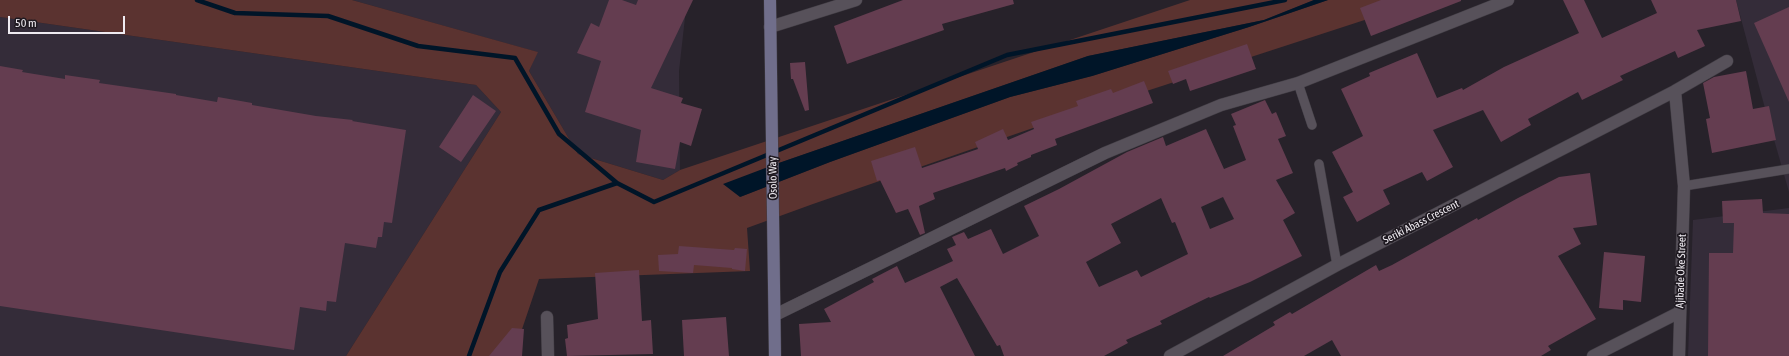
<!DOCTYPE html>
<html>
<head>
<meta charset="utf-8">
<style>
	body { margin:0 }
	#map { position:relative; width:1789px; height:356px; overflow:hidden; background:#27222a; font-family:"Asap Condensed",sans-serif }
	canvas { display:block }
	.scale { position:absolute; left:8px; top:16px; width:117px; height:18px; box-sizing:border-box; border:2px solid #efebf1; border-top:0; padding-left:5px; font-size:12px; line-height:14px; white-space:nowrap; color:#efebf1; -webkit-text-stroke:3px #1e1920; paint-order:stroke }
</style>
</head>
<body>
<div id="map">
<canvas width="1789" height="356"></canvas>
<div class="scale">50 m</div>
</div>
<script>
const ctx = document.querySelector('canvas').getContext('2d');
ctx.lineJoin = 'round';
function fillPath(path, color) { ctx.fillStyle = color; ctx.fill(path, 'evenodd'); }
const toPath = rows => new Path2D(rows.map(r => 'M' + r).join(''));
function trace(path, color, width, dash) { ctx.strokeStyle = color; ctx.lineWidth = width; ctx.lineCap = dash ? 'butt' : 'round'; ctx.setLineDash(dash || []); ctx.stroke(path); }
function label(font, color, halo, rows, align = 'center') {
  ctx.font = font + ' "Asap Condensed",sans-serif'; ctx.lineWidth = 3.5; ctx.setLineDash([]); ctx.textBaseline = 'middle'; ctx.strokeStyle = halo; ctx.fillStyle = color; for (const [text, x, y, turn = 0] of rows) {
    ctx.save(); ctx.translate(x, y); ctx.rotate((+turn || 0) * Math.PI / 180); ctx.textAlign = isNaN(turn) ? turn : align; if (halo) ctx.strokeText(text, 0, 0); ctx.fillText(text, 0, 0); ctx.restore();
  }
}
fillPath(toPath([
	[352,0,687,0,679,71,680,170,663,180,578,154,529,71,537,52],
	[1736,0,1789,0,1789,192,1763,101],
	[0,17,476,85,501,112,346,356,0,356],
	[1789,208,1789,356,1688,356,1693,220]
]), '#342c39');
fillPath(toPath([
	[0,0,352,0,538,52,529,71,578,154,663,180,680,170,1190,0,1314,0,1264,20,1088,56,776,164,740,197,830,162,1010,97,1092,76,1249,27,1328,0,1426,0,1033,128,813,204,747,228,750,271,539,279,519,338,510,356,346,356,501,112,476,85,0,17]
]), '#5b3330');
fillPath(toPath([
	[1314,0,1328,0,1249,27,1092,76,1010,97,830,162,740,197,723,184,776,164,1088,56,1264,20]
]), '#001528');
trace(toPath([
	[197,0,235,13,328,16,418,46,515,58,559,134,617,183,654,202,1007,55,1285,0],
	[469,356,500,272,539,210,617,183]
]), '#001528', 4.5);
fillPath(toPath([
	[609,0,622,0,636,5,638,0,693,0,651,88,683,98,681,103,702,109,691,146,680,142,675,169,636,162,641,130,585,112,601,61,577,53,591,23,599,27],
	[903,0,1013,0,1014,4,942,24,944,30,847,64,834,26],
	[1381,0,1461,0,1461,1,1371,36,1360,8],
	[1563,0,1584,0,1602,38,1657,13,1651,0,1736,0,1741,21,1697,30,1705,46,1678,58,1675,51,1620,76,1623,80,1582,100,1578,92,1528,119,1531,125,1501,142,1483,110,1433,130,1453,167,1427,181,1422,172,1383,190,1390,204,1357,222,1343,197,1353,192,1332,152,1363,136,1341,89,1370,76,1369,73,1417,53,1437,98,1462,88,1463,90,1504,67,1579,33],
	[1789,7,1789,102,1754,23],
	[1247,44,1256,69,1190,91,1186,79,1173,84,1168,71],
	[805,62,809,110,805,111,793,79,791,79,790,63],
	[0,66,23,70,22,72,65,79,65,75,100,80,99,83,176,94,176,95,217,102,218,97,252,103,252,105,316,116,353,120,352,121,406,130,392,223,384,222,382,237,378,237,376,248,345,243,336,302,327,301,326,311,300,307,294,350,0,306],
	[1746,71,1753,109,1769,106,1776,140,1712,153,1706,119,1710,118,1703,83,1714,77],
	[1144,81,1153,103,1055,139,1057,145,1031,155,1031,157,1017,163,1018,165,1006,171,1005,168,933,193,935,199,919,206,925,233,920,235,908,209,896,213,880,180,877,181,871,161,915,147,922,168,978,149,975,142,1003,129,1008,140,1034,129,1031,122,1078,106,1076,101,1111,89,1113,93],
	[473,95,496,111,461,162,439,147],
	[1265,100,1272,114,1276,112,1286,136,1278,139,1293,173,1276,180,1295,213,1283,220,1302,256,1250,282,1210,298,1209,297,1160,321,1162,324,1126,340,1128,343,1104,356,1004,356,1000,345,997,346,957,278,940,287,975,356,801,356,799,324,831,322,824,309,874,282,872,279,897,266,905,283,953,261,947,249,956,245,952,237,964,232,968,239,991,229,1003,254,1039,236,1024,206,1059,189,1127,152,1163,137,1166,146,1206,129,1224,169,1246,160,1233,126,1236,125,1231,114],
	[1223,197,1234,219,1210,229,1201,207],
	[1161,198,1172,223,1175,222,1188,254,1141,277,1137,270,1099,287,1086,262,1121,243,1111,224],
	[1590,173,1597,225,1573,228,1581,244,1558,256,1596,319,1548,346,1551,350,1541,356,1341,356,1332,340,1304,356,1223,356,1275,325,1273,322,1290,312,1292,314,1376,265,1379,271,1392,265,1477,218,1478,220,1518,198,1559,177],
	[1762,199,1763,213,1789,214,1789,356,1708,356,1709,253,1733,253,1734,223,1723,223,1722,201],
	[679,246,734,250,735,248,747,249,745,271,732,269,732,268,694,265,693,273,659,271,658,255,678,254],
	[1604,252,1645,256,1641,302,1623,300,1623,310,1599,308],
	[639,270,642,321,651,320,653,354,567,356,565,339,568,338,567,325,598,319,595,273],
	[726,317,729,356,684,356,682,320],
	[512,328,524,329,522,356,489,356]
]), '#643d50');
const lane = toPath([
	[1298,83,1312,125],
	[1319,164,1337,265],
	[1684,186,1789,169]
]);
const street = toPath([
	[770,27,856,0],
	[775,315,1105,153,1221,105,1298,83,1508,0],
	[547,317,548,356],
	[1170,356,1337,265,1675,91],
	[1593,356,1680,312],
	[1679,356,1684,186,1675,91,1727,61]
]);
const secondary = toPath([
	[770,0,775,356]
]);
trace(lane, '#413d44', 10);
trace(street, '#413d44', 13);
trace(secondary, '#413d44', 13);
trace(lane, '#57515a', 9);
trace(street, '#57515a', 12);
trace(secondary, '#706e8b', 12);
label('11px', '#efebf1', '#1e1920', [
	["Osolo Way",773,178,-91],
	["Seriki Abass Crescent",1421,222,-27],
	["Ajibade Oke Street",1681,271,-88]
]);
</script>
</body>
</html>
